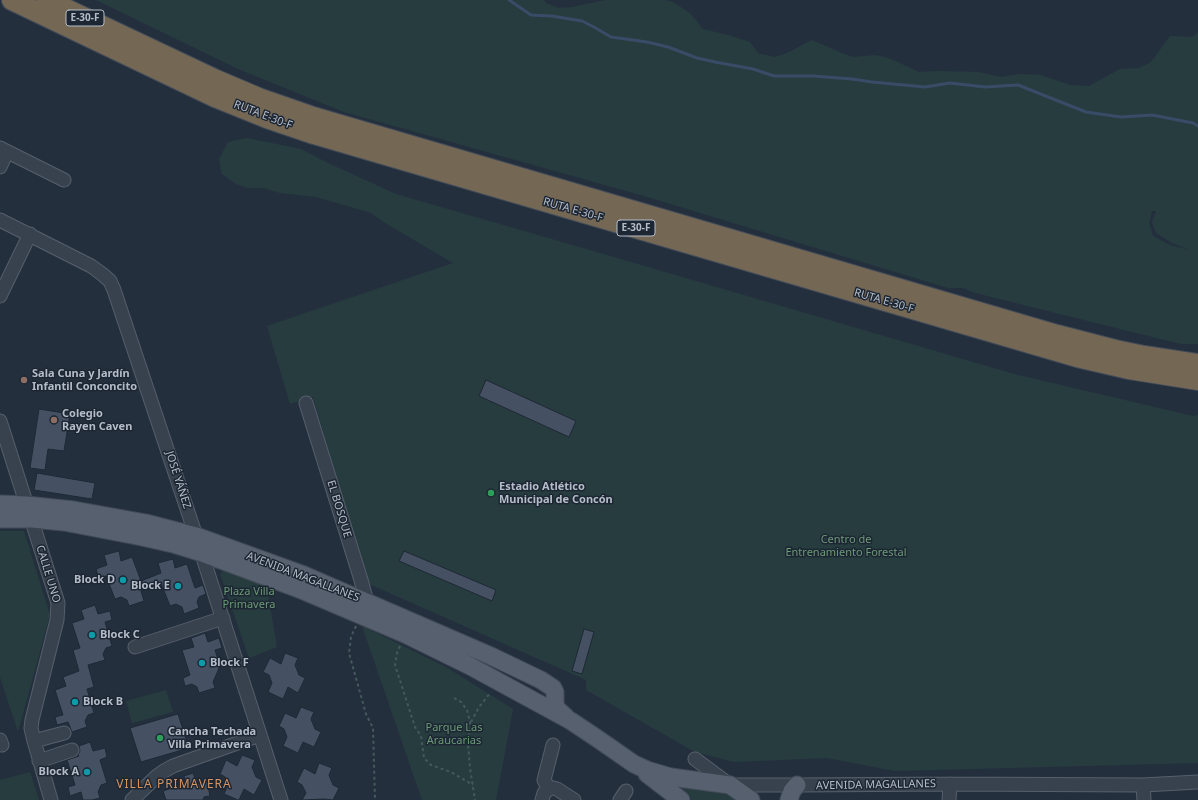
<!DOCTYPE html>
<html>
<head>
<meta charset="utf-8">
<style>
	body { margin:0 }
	canvas { display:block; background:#242f3e }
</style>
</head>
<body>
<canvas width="1198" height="800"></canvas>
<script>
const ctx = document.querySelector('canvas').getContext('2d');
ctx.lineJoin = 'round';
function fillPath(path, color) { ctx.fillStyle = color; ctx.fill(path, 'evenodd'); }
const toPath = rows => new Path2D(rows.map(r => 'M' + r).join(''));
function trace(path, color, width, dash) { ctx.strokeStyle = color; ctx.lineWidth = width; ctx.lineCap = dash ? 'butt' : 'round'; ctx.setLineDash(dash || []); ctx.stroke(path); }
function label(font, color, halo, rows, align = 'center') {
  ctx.font = font + ' "Noto Sans",sans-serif'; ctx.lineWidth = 3; ctx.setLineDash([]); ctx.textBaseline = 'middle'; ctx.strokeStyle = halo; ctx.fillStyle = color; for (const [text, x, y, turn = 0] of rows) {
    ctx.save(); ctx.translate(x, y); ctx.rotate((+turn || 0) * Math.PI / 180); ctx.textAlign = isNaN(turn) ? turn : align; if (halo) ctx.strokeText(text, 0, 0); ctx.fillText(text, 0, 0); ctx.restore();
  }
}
fillPath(toPath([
	[96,0,544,0,546,3,559,8,572,7,605,0,665,0,673,2,690,13,703,29,728,35,750,42,758,53,775,57,787,53,812,40,839,52,853,57,876,55,891,59,919,72,937,71,979,72,1001,77,1020,74,1040,75,1070,85,1089,86,1120,69,1139,68,1151,62,1170,36,1192,37,1198,32,1198,344,1181,344,975,293,963,288,948,288,644,196,344,112,238,69],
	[1152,211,1156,211,1152,222,1156,233,1172,243,1190,250,1170,245,1153,236,1149,223],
	[247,138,301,149,330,164,396,194,607,255,1014,374,1193,416,1198,415,1198,763,895,771,827,758,734,762,695,752,586,690,586,680,367,583,313,397,290,404,267,326,453,263,385,223,371,213,316,197,280,193,263,188,247,188,236,184,222,174,219,159,228,142],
	[0,531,24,531,50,615,18,732,0,677],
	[223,571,226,571,266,582,277,647,249,658,220,574],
	[362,626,446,667,513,709,496,800,422,800],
	[166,690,173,712,132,723,126,701],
	[30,772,39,800,0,800,0,780],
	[672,785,726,789,740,800,692,800]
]), '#263c3f');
trace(toPath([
	[509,0,531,15,552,16,582,21,592,26,611,37,647,42,668,47,697,58,715,62,753,69,774,76,813,76,852,79,872,82,925,87,950,83,985,87,1018,85,1086,112,1121,117,1152,115,1193,123,1198,126]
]), '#394c67', 3);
const building = toPath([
	[486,380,576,421,569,437,479,396,486,380],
	[39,409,70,414,64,451,48,449,45,470,30,468,39,409],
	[37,473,95,483,92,499,34,490,37,473],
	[119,551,121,561,132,557,141,581,161,573,158,563,173,559,175,568,187,564,195,588,203,585,206,594,199,597,197,602,199,608,184,614,182,607,176,604,170,606,161,583,141,591,144,601,129,606,127,600,121,597,115,599,106,576,99,579,96,569,107,565,104,555,119,551],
	[404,551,496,590,492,601,399,561,404,551],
	[95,605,98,614,110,611,112,620,105,622,112,646,106,648,103,654,105,660,88,665,94,687,87,689,94,713,88,715,85,721,87,727,72,732,68,722,57,725,55,717,63,715,55,690,66,686,63,677,79,671,73,650,80,648,72,623,84,619,81,610,95,605],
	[584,629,594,632,582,674,572,671,584,629],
	[205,633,208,642,219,638,222,648,215,650,220,666,213,682,215,688,199,693,197,687,192,684,185,686,183,678,190,675,182,650,194,647,191,638,205,633],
	[285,653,298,658,295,665,299,675,305,678,298,693,288,687,283,699,268,692,272,683,269,675,263,672,270,658,281,664,285,653],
	[301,707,314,712,311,719,315,729,321,732,314,747,303,742,298,753,283,746,287,737,284,729,279,726,285,713,296,718,301,707],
	[178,714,189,748,141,762,130,728,178,714],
	[90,742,93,751,105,748,107,757,100,760,107,783,101,785,98,792,100,798,92,800,83,800,81,792,70,796,68,787,75,785,67,760,79,756,78,755,80,751,79,746,90,742],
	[242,755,255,760,252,767,256,777,262,780,254,795,244,789,239,800,238,800,224,794,228,785,225,777,220,774,226,760,237,766,242,755],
	[319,763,332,768,329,775,333,785,339,788,333,800,324,799,302,800,306,793,302,785,297,782,304,768,315,774,319,763],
	[193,773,197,784,207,781,210,796,204,797,203,800,166,800,163,791,186,783,184,776,193,773]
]);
fillPath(building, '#455162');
trace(building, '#1f2835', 1);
const minor = toPath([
	[0,148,64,180],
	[0,167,7,152],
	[0,220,91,266,102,274,110,281,114,290,196,536,281,800],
	[0,296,30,234],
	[306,403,361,580,367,602,364,608],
	[0,421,58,603,57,620,32,720,31,728,34,741,51,800],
	[135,647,223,618],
	[0,740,2,745],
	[34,741,64,733],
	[695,759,730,785,797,785,950,784,1143,785,1198,782],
	[39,761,72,750],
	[1143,785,1144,800],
	[549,789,544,780,553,745],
	[132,800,157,776,164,771,173,766,260,735],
	[542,800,544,793,549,789,553,788,557,789,574,800],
	[620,800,626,791],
	[949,800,950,784]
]);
const major = toPath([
	[0,504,26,505,74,510,146,523,196,536,304,575,491,656,541,680,553,688,555,692,555,702,556,708,566,717],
	[0,519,32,519,64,522,142,537,173,544,202,553,299,589,407,635,470,666,571,721,598,739,634,764,647,770,671,777,730,785,751,800],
	[647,774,681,800],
	[789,800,792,791,797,785]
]);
const highway = toPath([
	[12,0,215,97,267,118,314,134,1077,357,1129,369,1198,380],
	[47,0,214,79,261,99,310,116,1057,335,1115,350,1144,356,1198,364]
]);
trace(minor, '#565f6c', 15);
trace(major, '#414a57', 19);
trace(highway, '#434c59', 22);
trace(toPath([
	[356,626,351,637,349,653,366,714,373,728,375,800],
	[400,646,397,653,395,665,415,727,421,736,424,758,431,765,451,772,473,785],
	[454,698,461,702,467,710,470,722,468,744,470,768,475,800],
	[471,722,479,707,491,692]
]), '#44595c', 2, [3, 3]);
trace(minor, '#38414e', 13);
trace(major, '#56606e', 17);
trace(highway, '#746855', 20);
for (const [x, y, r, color] of [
	[24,380,4,"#8d6e63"],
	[54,420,4,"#8d6e63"],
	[491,493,4,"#2e9e5b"],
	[123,580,4,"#0f9aa8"],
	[178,586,4,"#0f9aa8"],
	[92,635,4,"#0f9aa8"],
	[202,663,4,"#0f9aa8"],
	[75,702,4,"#0f9aa8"],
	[160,738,4,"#2e9e5b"],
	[87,772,4,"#0f9aa8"]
]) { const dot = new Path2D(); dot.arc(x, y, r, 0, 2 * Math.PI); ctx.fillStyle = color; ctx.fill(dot); trace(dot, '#1d2633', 1.5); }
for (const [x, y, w] of [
	[85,18,38],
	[636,228,38]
]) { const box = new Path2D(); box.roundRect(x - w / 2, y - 8, w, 16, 3); ctx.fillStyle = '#1d2633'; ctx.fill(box); trace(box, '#b4bcc9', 1); }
label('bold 10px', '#b4bcc9', null, [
	["E-30-F",85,18],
	["E-30-F",636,228]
]);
label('11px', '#b4bcc9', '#1d2633', [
	["RUTA E-30-F",263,115,21],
	["RUTA E-30-F",573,210,16],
	["RUTA E-30-F",884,301,16],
	["JOSÉ YÁÑEZ",178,480,72],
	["EL BOSQUE",339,509,73],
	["CALLE UNO",48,574,73],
	["AVENIDA MAGALLANES",303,577,21],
	["AVENIDA MAGALLANES",876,785,-1]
]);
label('bold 11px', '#b4bcc9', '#1d2633', [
	["Sala Cuna y Jardín",32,374],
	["Infantil Conconcito",32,387],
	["Colegio",62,414],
	["Rayen Caven",62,427],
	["Estadio Atlético",499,487],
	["Municipal de Concón",499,500],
	["Block D",115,580,"right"],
	["Block E",170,586,"right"],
	["Block C",100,635],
	["Block F",210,663],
	["Block B",83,702],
	["Cancha Techada",168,732],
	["Villa Primavera",168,745],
	["Block A",79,772,"right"]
], 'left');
label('11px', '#6b9a76', '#1d2633', [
	["Centro de",846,540],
	["Entrenamiento Forestal",846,553],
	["Plaza Villa",249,592],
	["Primavera",249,605],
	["Parque Las",454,728],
	["Araucarias",454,741]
]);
ctx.letterSpacing = '1px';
label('12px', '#d59563', '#1d2633', [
	["VILLA PRIMAVERA",174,785]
]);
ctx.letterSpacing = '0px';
</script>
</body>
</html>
